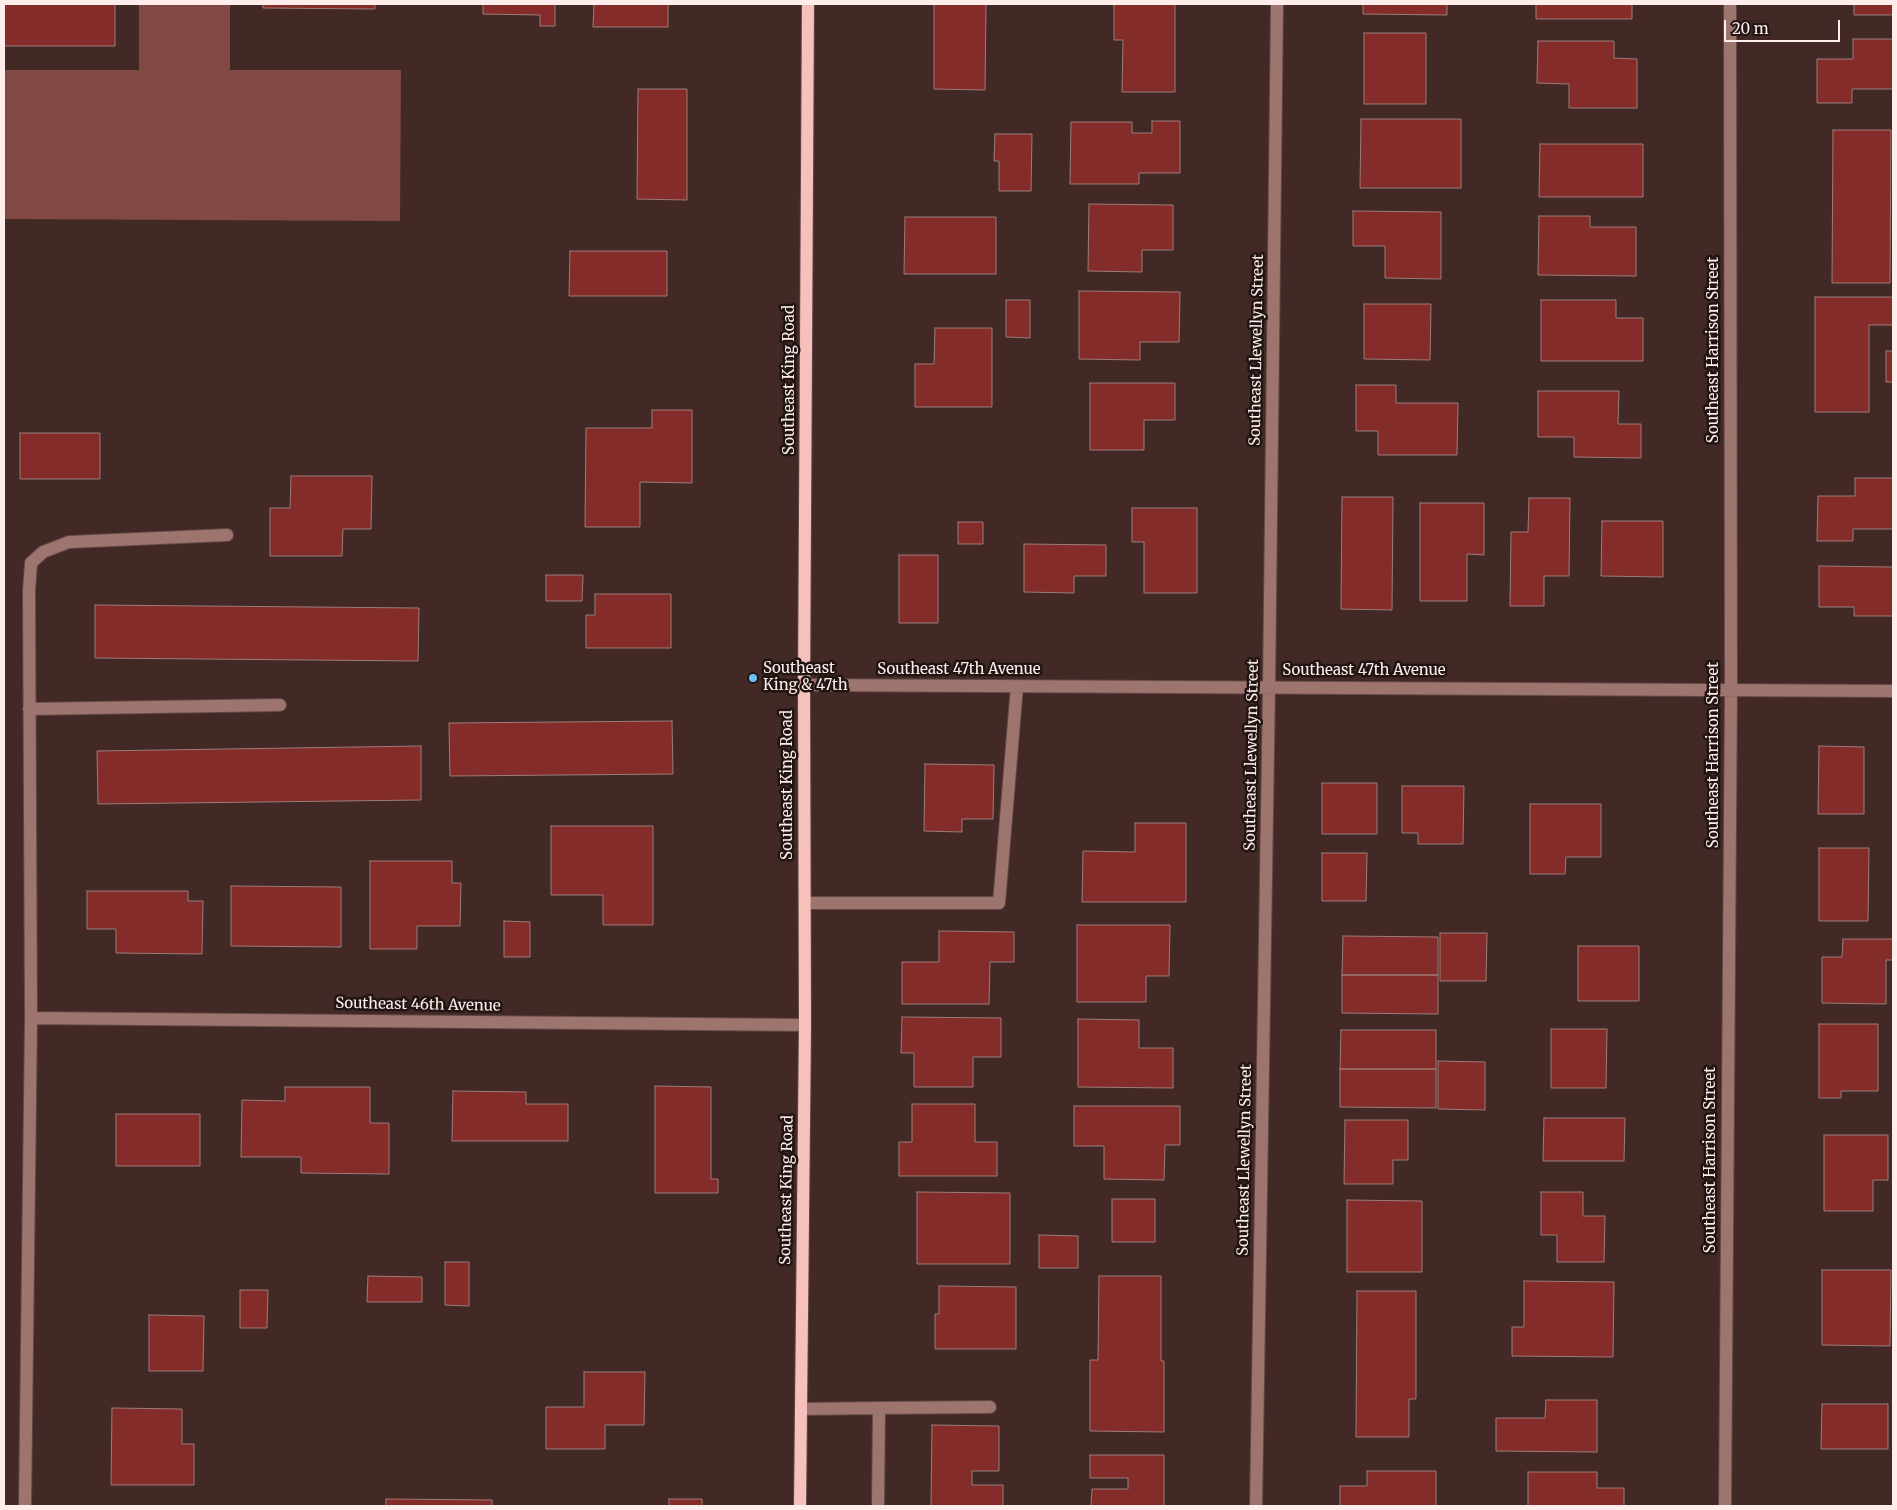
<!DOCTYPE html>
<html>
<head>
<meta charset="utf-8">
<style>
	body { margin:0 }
	#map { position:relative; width:1897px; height:1510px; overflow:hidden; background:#432926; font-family:Merriweather,serif }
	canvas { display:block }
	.frame { position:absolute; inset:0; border:5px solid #ffedeb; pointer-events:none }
	.scale { position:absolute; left:1724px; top:20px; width:116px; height:22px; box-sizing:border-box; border:2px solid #ffedeb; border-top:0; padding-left:6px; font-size:15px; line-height:18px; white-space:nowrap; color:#ffedeb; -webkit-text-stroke:4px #211514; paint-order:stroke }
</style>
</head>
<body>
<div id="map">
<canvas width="1897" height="1510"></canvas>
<div class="frame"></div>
<div class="scale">20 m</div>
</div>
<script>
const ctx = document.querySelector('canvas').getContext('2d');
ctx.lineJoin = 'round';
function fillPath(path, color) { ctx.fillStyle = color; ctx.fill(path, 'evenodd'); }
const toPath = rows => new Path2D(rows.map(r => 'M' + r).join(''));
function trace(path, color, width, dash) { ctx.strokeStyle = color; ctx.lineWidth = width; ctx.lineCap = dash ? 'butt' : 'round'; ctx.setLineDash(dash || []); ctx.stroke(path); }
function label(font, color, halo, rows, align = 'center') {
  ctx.font = font + ' Merriweather,serif'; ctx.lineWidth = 5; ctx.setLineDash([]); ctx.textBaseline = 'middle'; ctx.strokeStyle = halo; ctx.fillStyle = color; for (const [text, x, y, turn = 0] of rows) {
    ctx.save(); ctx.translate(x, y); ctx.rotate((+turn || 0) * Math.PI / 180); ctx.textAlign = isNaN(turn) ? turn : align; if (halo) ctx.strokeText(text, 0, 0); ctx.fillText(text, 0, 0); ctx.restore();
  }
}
fillPath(toPath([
	[139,4,230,4,230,70,401,70,400,221,4,219,4,70,139,70]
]), '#804944');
const building = toPath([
	[4,4,115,4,115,46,4,46,4,4],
	[263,4,375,4,375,9,263,8,263,4],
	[483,4,555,4,555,26,540,26,540,15,483,14,483,4],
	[594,4,668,4,668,27,593,27,594,4],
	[934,4,986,4,985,90,934,89,934,4],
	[1114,4,1175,4,1175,92,1122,92,1123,40,1114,40,1114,4],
	[1363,4,1447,4,1447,15,1363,14,1363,4],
	[1536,4,1632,4,1632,19,1536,19,1536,4],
	[1854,4,1893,4,1893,15,1854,15,1854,4],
	[1364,33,1426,33,1426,104,1364,104,1364,33],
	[1853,39,1893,39,1893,89,1852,89,1852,103,1817,103,1817,59,1853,59,1853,39],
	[1538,41,1614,41,1614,58,1637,59,1637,108,1569,108,1569,84,1537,83,1538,41],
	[638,89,687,89,687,200,637,199,638,89],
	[1361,119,1461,119,1461,188,1360,188,1361,119],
	[1152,121,1180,121,1180,173,1139,173,1139,184,1070,184,1071,122,1132,122,1132,133,1152,133,1152,121],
	[1833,130,1891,130,1890,283,1832,283,1833,130],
	[995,134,1032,134,1031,191,999,191,999,161,994,161,995,134],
	[1540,144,1643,144,1643,197,1539,197,1540,144],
	[1089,204,1173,205,1173,250,1142,250,1142,272,1088,271,1089,204],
	[1353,211,1441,212,1441,279,1385,278,1385,246,1353,246,1353,211],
	[1539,216,1590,216,1590,227,1636,227,1636,276,1538,275,1539,216],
	[905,217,996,217,996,274,904,274,905,217],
	[570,251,667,251,667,296,569,296,570,251],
	[1079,291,1180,292,1179,342,1140,342,1140,360,1079,359,1079,291],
	[1815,297,1893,297,1893,325,1869,325,1869,412,1815,412,1815,297],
	[1006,300,1030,300,1030,338,1006,337,1006,300],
	[1541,300,1616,300,1616,318,1643,318,1643,361,1541,361,1541,300],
	[1364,304,1431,304,1430,360,1364,359,1364,304],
	[935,328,992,328,992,407,915,407,915,364,934,364,935,328],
	[1886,351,1893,351,1893,382,1886,382,1886,351],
	[1090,383,1175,383,1175,420,1144,420,1144,450,1090,450,1090,383],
	[1356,385,1396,385,1396,403,1458,403,1457,455,1378,455,1378,431,1356,431,1356,385],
	[1538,391,1619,391,1618,424,1641,424,1641,458,1574,457,1574,437,1538,437,1538,391],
	[652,410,692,410,692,483,640,482,640,527,585,527,586,428,652,428,652,410],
	[20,433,100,433,100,479,20,479,20,433],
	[291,476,372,476,371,529,343,529,342,556,270,556,270,508,290,508,291,476],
	[1855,478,1893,478,1893,529,1853,529,1853,541,1817,541,1818,496,1855,496,1855,478],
	[1342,497,1393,497,1392,610,1341,609,1342,497],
	[1529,498,1570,498,1569,576,1544,576,1544,606,1510,606,1511,532,1528,532,1529,498],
	[1420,503,1484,503,1484,555,1467,554,1467,601,1420,601,1420,503],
	[1132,508,1197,508,1197,593,1144,593,1144,542,1132,542,1132,508],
	[1602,521,1663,521,1663,577,1601,576,1602,521],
	[958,522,983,522,983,544,958,544,958,522],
	[1024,544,1106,545,1106,576,1074,576,1074,593,1024,592,1024,544],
	[899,555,938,555,938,623,899,623,899,555],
	[1819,566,1893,567,1893,616,1854,616,1854,607,1819,607,1819,566],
	[546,575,583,575,582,601,546,601,546,575],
	[595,594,671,594,671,648,586,648,586,615,595,615,595,594],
	[95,605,419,608,418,661,95,658,95,605],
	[672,721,673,774,450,776,449,723,672,721],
	[421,746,421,800,98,804,97,751,421,746],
	[1819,746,1864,747,1864,814,1818,814,1819,746],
	[925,764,994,765,993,819,962,819,962,832,924,831,925,764],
	[1322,783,1377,783,1377,834,1322,834,1322,783],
	[1402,786,1464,786,1463,844,1418,844,1418,833,1402,833,1402,786],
	[1530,804,1601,804,1601,857,1566,857,1565,874,1530,874,1530,804],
	[1135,823,1186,823,1186,902,1082,902,1083,851,1135,852,1135,823],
	[551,826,653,826,653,925,603,925,603,895,551,895,551,826],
	[1819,848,1869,848,1868,921,1819,921,1819,848],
	[1322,853,1367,853,1366,901,1322,901,1322,853],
	[370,861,452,861,452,883,461,883,460,926,417,926,417,949,370,949,370,861],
	[231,886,341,887,341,947,231,946,231,886],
	[87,891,188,891,188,901,203,901,202,954,116,953,116,929,87,929,87,891],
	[504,921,530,922,530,957,504,957,504,921],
	[1077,925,1170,925,1169,976,1146,976,1146,1002,1077,1002,1077,925],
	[939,931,1014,932,1014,962,990,962,989,1004,902,1004,902,962,939,962,939,931],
	[1440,933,1487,933,1486,981,1440,981,1440,933],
	[1343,936,1438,937,1438,975,1342,975,1343,936],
	[1843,939,1893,939,1893,960,1886,960,1886,1004,1822,1003,1822,957,1842,957,1843,939],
	[1578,946,1639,946,1639,1001,1578,1001,1578,946],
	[1342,975,1438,975,1438,1014,1342,1013,1342,975],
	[902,1017,1001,1018,1001,1057,973,1057,973,1087,914,1087,914,1053,901,1053,902,1017],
	[1078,1019,1139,1020,1139,1048,1173,1048,1173,1088,1078,1087,1078,1019],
	[1819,1024,1878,1024,1878,1091,1841,1091,1841,1098,1819,1098,1819,1024],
	[1551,1029,1607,1029,1606,1088,1551,1088,1551,1029],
	[1341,1030,1436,1030,1436,1069,1340,1069,1341,1030],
	[1438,1061,1485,1062,1485,1110,1438,1109,1438,1061],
	[1340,1069,1436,1069,1436,1108,1340,1107,1340,1069],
	[655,1086,711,1087,711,1179,718,1179,718,1193,655,1193,655,1086],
	[285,1087,370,1087,370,1123,389,1123,389,1174,301,1173,301,1157,241,1157,242,1100,285,1101,285,1087],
	[453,1091,526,1092,526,1104,568,1104,568,1141,452,1141,453,1091],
	[912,1104,975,1104,975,1142,997,1142,997,1176,899,1176,899,1142,912,1142,912,1104],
	[1074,1106,1180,1106,1180,1145,1165,1145,1164,1180,1104,1179,1104,1146,1074,1146,1074,1106],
	[116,1114,200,1114,200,1166,116,1166,116,1114],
	[1544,1118,1625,1118,1624,1161,1543,1161,1544,1118],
	[1345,1120,1408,1120,1408,1160,1393,1160,1393,1184,1344,1184,1345,1120],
	[1824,1135,1888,1135,1888,1180,1873,1180,1873,1211,1824,1211,1824,1135],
	[917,1192,1010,1193,1010,1264,917,1264,917,1192],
	[1541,1192,1583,1192,1583,1216,1605,1216,1604,1262,1557,1262,1557,1235,1541,1235,1541,1192],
	[1112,1199,1155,1199,1155,1242,1112,1242,1112,1199],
	[1347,1200,1422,1201,1422,1272,1347,1272,1347,1200],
	[1039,1235,1078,1236,1078,1268,1039,1268,1039,1235],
	[445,1262,469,1262,469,1306,445,1305,445,1262],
	[1822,1270,1891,1270,1890,1346,1822,1345,1822,1270],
	[368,1276,422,1277,422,1302,367,1302,368,1276],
	[1099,1276,1161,1276,1161,1361,1164,1361,1164,1432,1090,1431,1090,1360,1098,1360,1099,1276],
	[1524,1281,1614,1282,1613,1357,1512,1356,1512,1327,1524,1327,1524,1281],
	[939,1286,1016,1287,1016,1349,935,1349,935,1314,939,1314,939,1286],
	[240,1290,268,1290,267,1328,240,1328,240,1290],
	[1357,1291,1416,1291,1416,1399,1409,1399,1409,1437,1356,1437,1357,1291],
	[149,1315,204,1316,203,1371,149,1371,149,1315],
	[584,1372,645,1372,644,1425,605,1425,605,1449,546,1449,546,1407,584,1407,584,1372],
	[1546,1400,1597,1400,1597,1452,1496,1451,1496,1418,1545,1418,1546,1400],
	[1822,1404,1888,1404,1888,1449,1821,1449,1822,1404],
	[112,1408,182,1409,182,1444,194,1444,194,1485,111,1485,112,1408],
	[932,1425,999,1426,999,1471,972,1471,972,1485,1003,1485,1003,1506,931,1506,932,1425],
	[1090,1455,1164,1455,1164,1506,1091,1506,1092,1489,1128,1489,1128,1478,1090,1478,1090,1455],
	[1367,1471,1436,1471,1436,1506,1340,1506,1340,1486,1367,1486,1367,1471],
	[1528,1472,1597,1472,1597,1488,1624,1488,1624,1506,1528,1506,1528,1472],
	[386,1499,492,1500,492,1506,386,1506,386,1499],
	[669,1499,702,1499,702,1506,669,1506,669,1499]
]);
fillPath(building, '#832c29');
trace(building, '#9c7d79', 1);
const minor = toPath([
	[804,685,1893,691],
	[29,709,280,705],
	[805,903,999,903,1017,686],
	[31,1018,805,1025],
	[879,1408,990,1407],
	[801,1409,879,1408,878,1506],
	[25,1506,31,1018,29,591,31,563,43,552,69,542,227,535],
	[1256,1506,1269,687,1277,4],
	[1725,1506,1731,689,1730,4]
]);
const major = toPath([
	[800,1506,805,1025,804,685,808,4]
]);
trace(minor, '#614846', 14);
trace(major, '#614846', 14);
trace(minor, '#9e746f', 12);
trace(major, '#f6c1bb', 12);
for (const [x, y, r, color] of [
	[753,678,5,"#6ec2f3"]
]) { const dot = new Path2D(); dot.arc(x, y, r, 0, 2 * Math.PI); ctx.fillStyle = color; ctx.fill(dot); trace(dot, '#211514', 2); }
label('15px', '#ffedeb', '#211514', [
	["Southeast Llewellyn Street",1257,350,-89],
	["Southeast Harrison Street",1714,350,-90],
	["Southeast King Road",790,380,-90],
	["Southeast 47th Avenue",959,670],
	["Southeast 47th Avenue",1364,671],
	["Southeast Llewellyn Street",1252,755,-89],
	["Southeast Harrison Street",1714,755,-90],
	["Southeast King Road",788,785,-90],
	["Southeast 46th Avenue",418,1005,1],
	["Southeast Llewellyn Street",1245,1160,-89],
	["Southeast Harrison Street",1711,1160,-90],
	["Southeast King Road",787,1190,-89]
]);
label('15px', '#ffedeb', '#211514', [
	["Southeast",763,669],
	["King & 47th",763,686]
], 'left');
</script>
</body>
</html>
